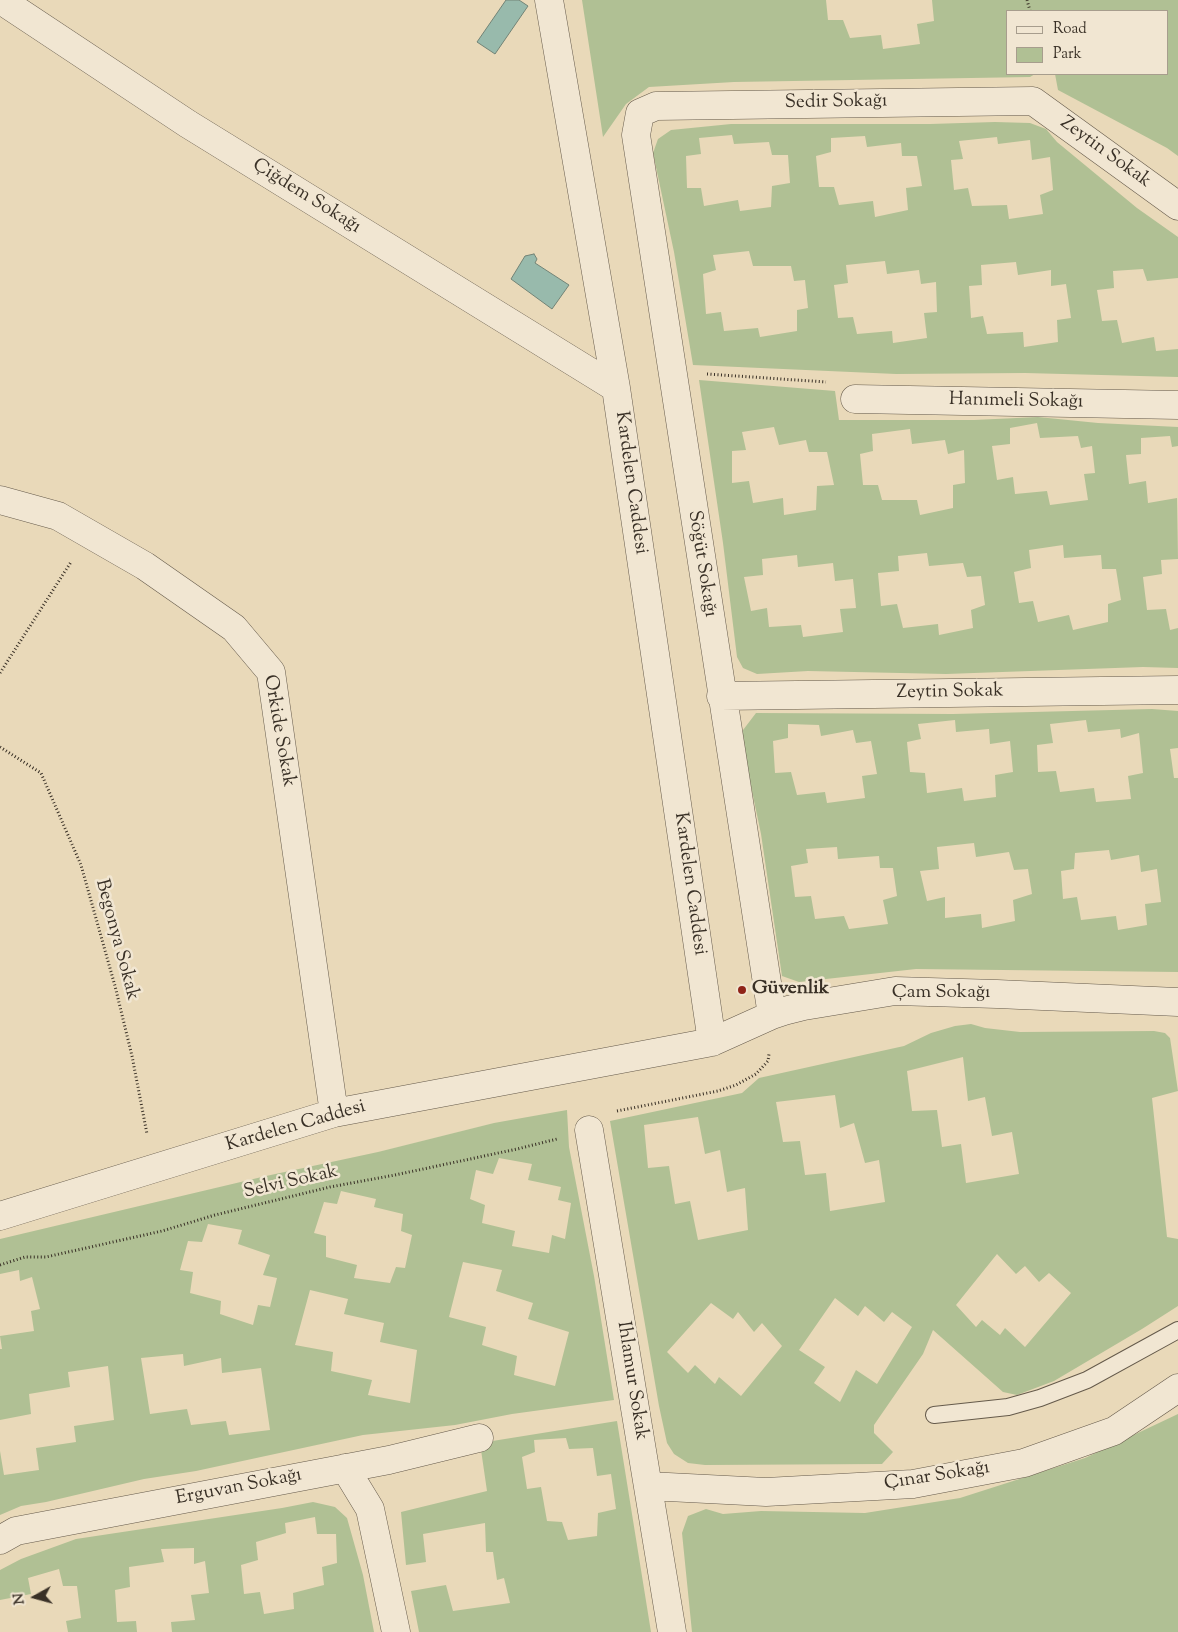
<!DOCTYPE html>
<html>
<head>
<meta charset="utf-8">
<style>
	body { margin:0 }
	#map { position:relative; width:1178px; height:1632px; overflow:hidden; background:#e9d9b9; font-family:"Sorts Mill Goudy",serif }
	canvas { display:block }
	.legend { position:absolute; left:1006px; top:10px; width:162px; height:65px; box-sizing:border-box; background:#f1e6d2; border:1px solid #a79d8d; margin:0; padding:6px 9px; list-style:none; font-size:15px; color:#393026 }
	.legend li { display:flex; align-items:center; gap:10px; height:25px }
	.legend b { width:25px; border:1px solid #a79d8d }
	.north { position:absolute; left:10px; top:1572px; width:50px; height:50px; -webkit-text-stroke:4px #f1e6d2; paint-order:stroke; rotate:263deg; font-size:14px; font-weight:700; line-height:20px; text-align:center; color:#393026 }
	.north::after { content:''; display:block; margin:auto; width:18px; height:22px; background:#393026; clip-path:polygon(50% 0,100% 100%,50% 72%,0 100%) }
</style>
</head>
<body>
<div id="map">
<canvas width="1178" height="1632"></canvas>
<ul class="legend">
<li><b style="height:6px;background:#f1e6d2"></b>Road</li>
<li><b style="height:14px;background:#b0c094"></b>Park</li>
</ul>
<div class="north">N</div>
</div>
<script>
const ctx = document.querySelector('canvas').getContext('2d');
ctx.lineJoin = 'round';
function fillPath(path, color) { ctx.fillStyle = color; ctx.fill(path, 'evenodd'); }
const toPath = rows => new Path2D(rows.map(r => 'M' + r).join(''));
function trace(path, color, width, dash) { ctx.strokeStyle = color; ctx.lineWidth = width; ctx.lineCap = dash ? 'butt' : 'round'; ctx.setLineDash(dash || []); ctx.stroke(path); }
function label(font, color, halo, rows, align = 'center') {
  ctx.font = font + ' "Sorts Mill Goudy",serif'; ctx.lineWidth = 5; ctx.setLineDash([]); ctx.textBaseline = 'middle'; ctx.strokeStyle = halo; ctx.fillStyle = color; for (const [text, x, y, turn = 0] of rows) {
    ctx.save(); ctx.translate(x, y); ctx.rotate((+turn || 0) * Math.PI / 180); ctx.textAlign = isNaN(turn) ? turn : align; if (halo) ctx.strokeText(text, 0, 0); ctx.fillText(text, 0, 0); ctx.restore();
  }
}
fillPath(toPath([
	[582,0,826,0,828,20,843,20,850,38,881,35,883,49,920,44,917,24,934,21,932,0,1178,0,1178,156,1167,148,1058,90,1055,74,1167,74,1167,11,1007,11,1007,74,1035,74,1030,77,734,82,649,87,626,104,603,137],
	[995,122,1030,123,1046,129,1057,142,1137,208,1178,237,1178,278,1147,281,1143,269,1113,271,1114,288,1097,290,1102,321,1117,320,1122,343,1154,337,1156,351,1178,349,1178,377,1025,373,896,374,693,365,674,252,653,153,658,139,671,130,731,124,930,124],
	[732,135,734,144,769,142,772,155,788,155,790,183,772,186,771,207,740,211,738,200,704,206,701,188,687,188,686,156,701,154,699,138],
	[865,136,867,147,901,143,902,156,917,156,922,186,906,188,908,210,875,217,873,201,839,205,834,187,819,187,816,156,831,152,831,138],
	[997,137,998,144,1030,140,1032,160,1050,157,1053,190,1040,195,1043,214,1009,219,1007,205,972,206,968,188,954,190,951,160,963,159,959,141],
	[749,251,753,266,791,266,794,281,805,280,808,308,797,310,797,331,760,337,758,328,724,331,721,312,706,314,703,274,716,270,713,255],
	[885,261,887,274,919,270,921,284,936,282,937,312,924,313,927,338,893,343,892,331,857,334,853,317,838,318,834,285,848,283,846,265],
	[1016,262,1018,275,1051,270,1051,286,1066,284,1071,318,1057,320,1058,342,1024,347,1023,332,987,334,983,316,971,318,969,286,982,285,981,265],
	[699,380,835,391,839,420,974,420,1038,417,1098,423,1178,427,1178,446,1172,447,1170,436,1141,438,1141,454,1126,455,1129,484,1146,481,1148,503,1177,498,1178,559,1161,560,1162,574,1143,577,1147,610,1166,609,1170,630,1178,628,1178,668,1143,667,946,674,808,671,757,674,743,668,737,657,723,543],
	[1037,423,1040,438,1078,436,1081,448,1092,446,1095,473,1084,474,1088,500,1050,505,1047,491,1015,494,1013,477,997,480,992,446,1010,444,1010,428],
	[774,427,779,445,806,440,809,452,827,452,834,485,817,486,816,510,784,515,783,498,753,503,749,481,732,483,732,451,746,450,742,432],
	[910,429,912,444,945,440,948,454,964,450,965,483,953,485,953,508,920,515,917,500,882,500,878,485,863,485,860,454,873,451,872,434],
	[1063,545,1064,558,1101,555,1102,569,1116,569,1121,600,1108,604,1108,622,1073,630,1069,615,1038,622,1033,601,1019,603,1014,572,1031,568,1029,550],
	[927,553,929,566,963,563,967,577,981,576,985,605,971,610,973,628,939,635,938,624,903,628,897,604,881,606,878,573,899,571,898,556],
	[797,555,798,567,833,563,835,581,853,579,856,608,840,609,843,632,803,637,801,625,769,627,767,608,751,611,744,577,763,575,762,559],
	[1152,709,1178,711,1178,748,1170,749,1174,778,1178,778,1178,972,916,969,799,982,782,976,761,834,740,734,756,713,953,714],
	[955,720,956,732,989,729,990,744,1010,741,1013,772,995,775,996,797,964,801,962,788,927,793,925,773,910,772,907,742,921,739,918,724],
	[1086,720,1088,732,1120,729,1121,738,1139,733,1143,773,1128,776,1131,799,1096,802,1094,788,1060,792,1056,771,1038,772,1037,745,1053,743,1050,724],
	[788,724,819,725,821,736,853,730,856,743,871,741,877,774,862,776,865,798,827,803,825,792,797,795,791,772,775,773,773,741,788,738],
	[974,843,976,857,1009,852,1014,870,1028,869,1032,894,1013,900,1015,921,982,928,981,914,945,918,945,897,927,901,920,871,939,869,937,847],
	[837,847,838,859,879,856,880,868,893,868,897,896,883,900,888,924,849,929,844,916,815,919,811,896,795,897,791,866,808,863,806,849],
	[1109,850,1111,860,1139,855,1141,872,1157,869,1161,902,1145,904,1147,925,1118,930,1116,916,1081,920,1077,897,1063,899,1061,871,1074,869,1075,853],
	[971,1024,985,1028,1020,1032,1154,1031,1165,1033,1170,1038,1178,1091,1152,1098,1167,1237,1178,1239,1178,1306,1142,1329,1054,1381,1017,1395,1003,1392,933,1330,923,1354,874,1425,874,1433,893,1452,882,1464,705,1465,688,1463,674,1454,667,1443,659,1406,610,1121,742,1093,759,1078,904,1046,931,1033,955,1026],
	[963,1057,968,1101,985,1097,992,1136,1012,1132,1019,1174,966,1183,961,1144,942,1147,937,1110,912,1111,907,1071],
	[835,1095,840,1128,854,1123,865,1163,879,1160,885,1202,830,1211,826,1173,805,1175,800,1141,783,1142,776,1102],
	[698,1117,705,1154,720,1150,727,1192,745,1188,748,1230,698,1240,690,1201,675,1204,669,1166,648,1168,644,1125],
	[997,1254,1016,1274,1025,1266,1039,1282,1049,1273,1071,1293,1025,1347,1005,1328,1000,1335,982,1320,976,1327,956,1305],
	[835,1298,858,1316,865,1306,884,1322,892,1312,912,1327,877,1384,856,1370,840,1402,814,1383,825,1367,799,1350],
	[711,1303,733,1319,738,1312,754,1332,762,1323,782,1346,741,1396,719,1377,715,1384,695,1365,688,1373,667,1352],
	[567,1110,569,1147,594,1276,614,1400,512,1414,455,1425,363,1435,196,1471,144,1479,46,1502,21,1506,0,1515,0,1451,4,1475,39,1470,36,1448,76,1442,74,1426,114,1420,108,1366,68,1372,70,1387,29,1394,31,1414,0,1420,0,1349,2,1349,0,1336,34,1331,31,1311,40,1309,32,1277,20,1281,19,1270,0,1274,0,1239,266,1176,378,1152,494,1123],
	[499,1158,532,1164,528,1180,561,1187,558,1200,571,1203,565,1239,552,1235,549,1253,512,1246,515,1231,482,1223,485,1205,470,1199,476,1170,493,1174],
	[341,1191,376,1199,374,1207,403,1214,401,1231,412,1235,405,1268,396,1267,390,1283,354,1278,357,1265,326,1257,326,1236,314,1233,324,1202,337,1204],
	[208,1224,242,1230,238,1244,270,1255,263,1275,277,1278,270,1307,258,1305,253,1325,220,1314,221,1301,190,1293,193,1272,180,1270,188,1241,202,1242],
	[463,1262,502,1270,496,1291,533,1303,528,1319,569,1332,555,1386,514,1375,517,1356,482,1345,486,1327,449,1317],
	[310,1290,348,1299,344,1314,384,1323,380,1342,417,1350,410,1403,368,1395,372,1380,331,1371,333,1352,295,1345],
	[183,1354,184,1366,221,1358,222,1373,261,1368,270,1430,229,1435,226,1421,191,1425,187,1409,150,1414,141,1358],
	[1178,1414,1178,1632,692,1632,682,1533,688,1516,706,1509,723,1514,761,1511,865,1513,960,1498,1085,1458],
	[617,1421,651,1632,419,1632,411,1591,446,1585,453,1611,510,1603,504,1578,497,1580,493,1552,486,1552,485,1523,423,1534,426,1562,406,1565,401,1512,487,1491,480,1443],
	[566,1438,569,1449,593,1448,597,1476,611,1474,616,1509,598,1513,597,1536,568,1540,562,1522,547,1521,541,1487,527,1489,522,1457,535,1452,534,1440],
	[313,1502,335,1507,347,1518,363,1575,374,1632,172,1632,171,1622,195,1620,191,1595,209,1593,205,1561,194,1564,194,1548,161,1549,164,1562,129,1567,130,1587,115,1590,117,1622,136,1621,137,1632,68,1632,66,1621,81,1618,77,1586,63,1586,59,1569,28,1578,31,1594,0,1600,0,1570,21,1559,76,1539,282,1508],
	[315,1517,317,1534,336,1534,337,1563,322,1567,324,1585,293,1593,294,1609,264,1614,260,1592,244,1594,241,1565,258,1560,256,1542,286,1533,285,1523]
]), '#b0c094');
const water = toPath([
	[506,0,519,0,528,6,495,54,477,42,506,0],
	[534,254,537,259,535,263,569,285,552,309,511,279,525,256,534,254]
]);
fillPath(water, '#98baac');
trace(water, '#728376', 1);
const lane = toPath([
	[934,1415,1008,1407,1040,1398,1087,1380,1178,1330]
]);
const street = toPath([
	[1,0,188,124,616,388],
	[855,399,1178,405],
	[0,500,58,516,145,566,234,628,271,672,334,1113],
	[721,696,1178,690],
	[772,1015,636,135,640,113,656,106,1033,101,1178,206],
	[712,1042,772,1015,784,1011,804,1006,895,991,997,994,1178,1002],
	[589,1130,672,1632],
	[0,1216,334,1113,712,1042,616,388,549,0],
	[345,1468,370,1509,396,1632],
	[648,1486,766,1492,913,1484,1024,1463,1114,1431,1178,1388],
	[0,1540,16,1531,389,1460,479,1438]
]);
trace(lane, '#655a4b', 18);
trace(street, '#655a4b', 29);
trace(toPath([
	[1027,0,1030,11],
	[707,374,826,382],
	[0,673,71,562],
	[0,747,41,773,81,865,115,986,132,1056,147,1134],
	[617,1111,718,1091,736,1085,756,1074,768,1061,769,1054],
	[0,1265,25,1257,46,1257,162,1231,215,1215,330,1187,395,1175,517,1149,557,1139]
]), '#393026', 3, [1, 2.5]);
trace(lane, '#f1e6d2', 16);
trace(street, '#f1e6d2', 28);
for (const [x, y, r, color] of [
	[742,990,5,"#8f2418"]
]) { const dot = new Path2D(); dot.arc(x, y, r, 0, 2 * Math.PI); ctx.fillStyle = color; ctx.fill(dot); trace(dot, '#f1e6d2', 2); }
label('19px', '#393026', '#f1e6d2', [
	["Sedir Sokağı",836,103,-1],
	["Zeytin Sokak",1105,153,36],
	["Çiğdem Sokağı",306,197,32],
	["Hanımeli Sokağı",1016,402,1],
	["Kardelen Caddesi",630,483,82],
	["Söğüt Sokağı",701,564,81],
	["Zeytin Sokak",950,693,-1],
	["Orkide Sokak",278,731,80],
	["Kardelen Caddesi",689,884,82],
	["Begonya Sokak",116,940,75],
	["Çam Sokağı",941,994],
	["Kardelen Caddesi",296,1127,-16],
	["Selvi Sokak",291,1183,-13],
	["Ihlamur Sokak",631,1381,81],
	["Çınar Sokağı",937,1477,-9],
	["Erguvan Sokağı",239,1488,-11]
]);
label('bold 19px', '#393026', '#f1e6d2', [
	["Güvenlik",752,990]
], 'left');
</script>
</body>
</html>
